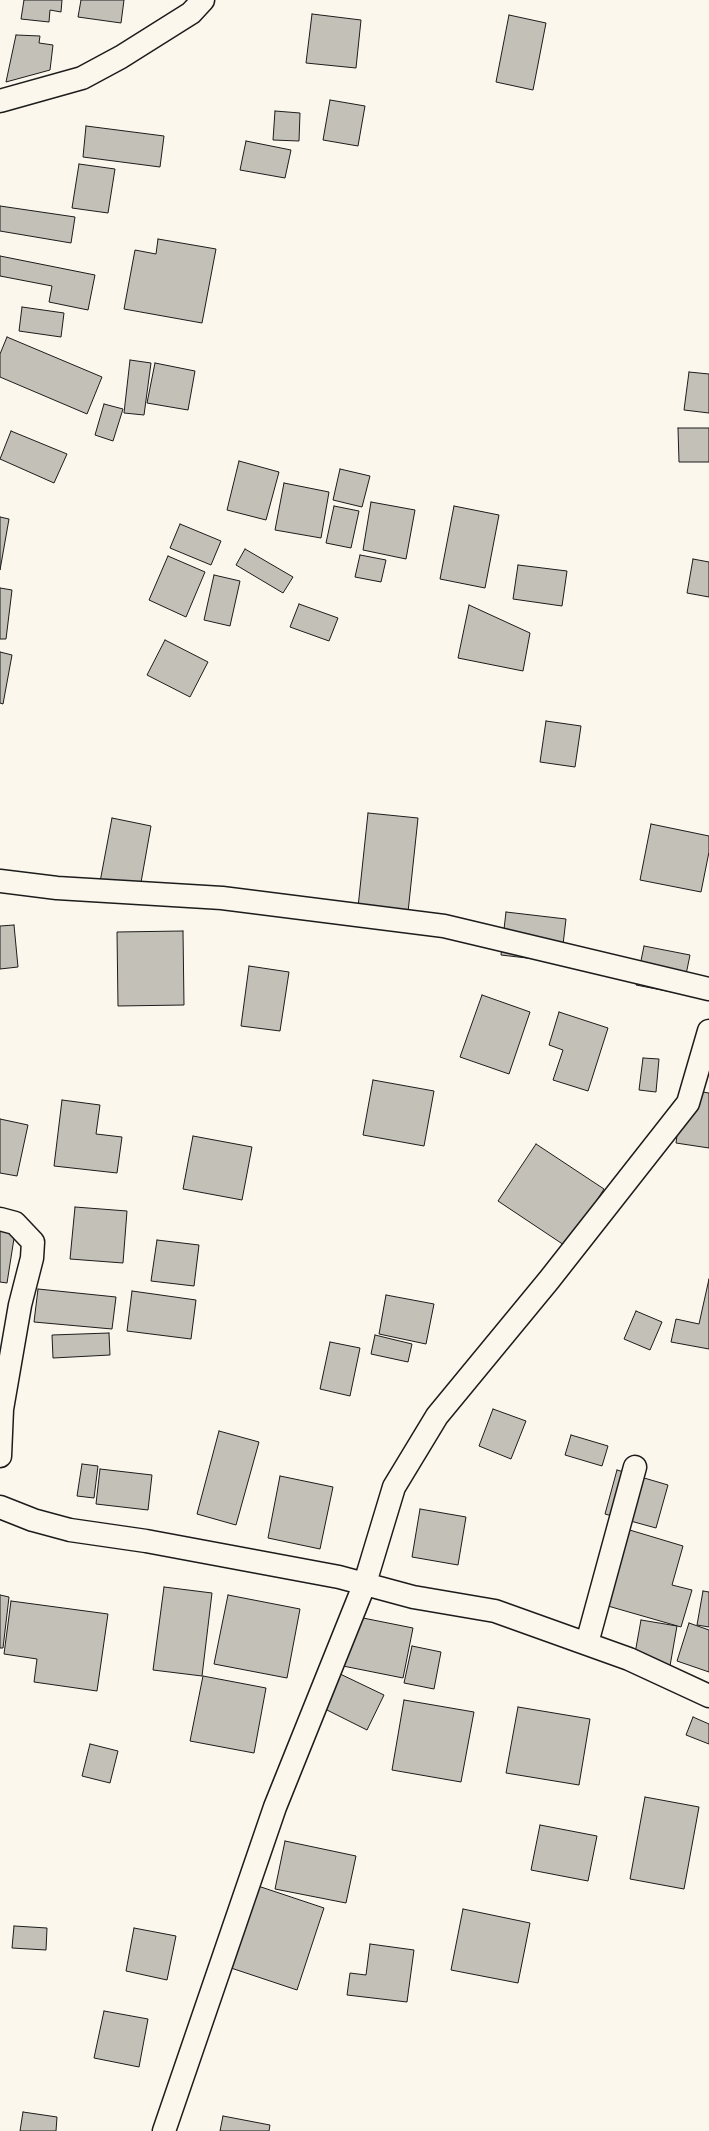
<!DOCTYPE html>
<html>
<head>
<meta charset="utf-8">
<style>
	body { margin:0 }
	canvas { display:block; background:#fbf7ec }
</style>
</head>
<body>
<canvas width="709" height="2131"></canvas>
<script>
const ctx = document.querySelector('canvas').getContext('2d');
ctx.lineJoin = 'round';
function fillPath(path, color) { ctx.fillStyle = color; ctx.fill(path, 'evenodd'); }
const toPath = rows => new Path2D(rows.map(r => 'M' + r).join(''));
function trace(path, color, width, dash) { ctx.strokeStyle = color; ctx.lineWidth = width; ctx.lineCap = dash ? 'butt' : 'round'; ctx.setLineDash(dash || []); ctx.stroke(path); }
const building = toPath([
	[24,0,62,0,61,12,50,10,49,22,21,19,24,0],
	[81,0,124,0,121,23,78,17,81,0],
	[312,14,361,20,356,68,306,63,312,14],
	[509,15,546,23,533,90,496,82,509,15],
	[16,35,40,36,39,43,53,45,50,70,6,82,16,35],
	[330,100,365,106,358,146,323,140,330,100],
	[275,111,300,113,299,141,273,140,275,111],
	[86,126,164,136,160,167,83,157,86,126],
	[246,141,291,150,285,178,240,170,246,141],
	[79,164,115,169,108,213,72,208,79,164],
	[0,206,75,217,71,243,0,231,0,206],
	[158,239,216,249,202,323,124,309,135,250,156,254,158,239],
	[0,256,95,275,88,310,49,302,52,286,0,276,0,256],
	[22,307,64,313,61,337,19,331,22,307],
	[7,337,102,377,87,414,0,377,0,354,7,337],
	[130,360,151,363,144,415,124,413,130,360],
	[155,363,195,371,188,410,147,403,155,363],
	[689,372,709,374,709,413,684,410,689,372],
	[104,404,123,409,113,441,95,435,104,404],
	[678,428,709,428,709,462,679,462,678,428],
	[11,431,67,454,54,483,0,459,11,431],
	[239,461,279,472,266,520,227,510,239,461],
	[340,469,370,476,362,507,333,500,340,469],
	[284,483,329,492,321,538,275,530,284,483],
	[371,502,415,510,406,559,363,550,371,502],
	[334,506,359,511,351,548,326,543,334,506],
	[454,506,499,515,485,588,440,579,454,506],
	[0,517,9,519,0,570,0,517],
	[180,524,221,541,211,565,170,548,180,524],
	[245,549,293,577,283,593,236,565,245,549],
	[360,555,386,560,381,582,355,577,360,555],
	[168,556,205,572,186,617,149,600,168,556],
	[693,559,709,562,709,597,687,593,693,559],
	[518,565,567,571,562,606,513,599,518,565],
	[214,575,240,581,230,626,204,620,214,575],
	[0,588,12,590,6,639,0,639,0,588],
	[299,604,338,618,329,641,290,627,299,604],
	[469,605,530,633,523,671,458,658,469,605],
	[165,640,208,662,190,697,147,675,165,640],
	[0,652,12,655,3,704,0,703,0,652],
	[546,721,581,726,575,767,540,762,546,721],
	[368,813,418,818,406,931,356,926,368,813],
	[112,818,151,826,140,888,100,882,112,818],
	[651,824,709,836,709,852,701,892,640,880,651,824],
	[506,912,566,919,561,962,501,955,506,912],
	[14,925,18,967,0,969,0,926,14,925],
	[183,931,184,1005,118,1006,117,932,183,931],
	[644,946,690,955,682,994,636,985,644,946],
	[249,966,289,972,280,1031,241,1026,249,966],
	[482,995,530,1012,509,1074,460,1057,482,995],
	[559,1012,608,1028,588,1091,553,1080,563,1050,549,1045,559,1012],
	[643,1058,659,1059,656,1092,639,1090,643,1058],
	[373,1080,434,1091,424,1146,363,1135,373,1080],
	[683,1089,709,1093,709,1148,676,1143,683,1089],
	[62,1100,100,1105,96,1134,122,1137,117,1173,54,1166,62,1100],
	[0,1119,28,1125,17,1176,0,1173,0,1119],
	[193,1136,252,1147,242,1200,183,1189,193,1136],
	[536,1144,604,1189,567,1247,498,1201,536,1144],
	[75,1207,127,1211,123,1263,70,1259,75,1207],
	[0,1230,15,1232,7,1283,0,1282,0,1230],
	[157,1240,199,1245,194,1286,151,1281,157,1240],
	[709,1279,709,1349,671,1342,676,1319,699,1324,709,1279],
	[38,1289,116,1297,112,1329,34,1322,38,1289],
	[132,1291,196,1300,191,1339,127,1331,132,1291],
	[386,1295,434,1304,426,1344,379,1334,386,1295],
	[636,1311,662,1322,650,1350,624,1339,636,1311],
	[109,1333,110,1355,53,1358,52,1335,109,1333],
	[375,1335,412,1344,408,1362,371,1354,375,1335],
	[330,1342,360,1348,350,1396,320,1389,330,1342],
	[493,1409,526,1421,511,1459,479,1446,493,1409],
	[219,1431,259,1442,236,1525,197,1514,219,1431],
	[571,1435,608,1446,602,1466,565,1455,571,1435],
	[82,1464,98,1466,94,1498,77,1496,82,1464],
	[100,1469,152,1475,148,1510,96,1504,100,1469],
	[617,1470,668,1485,656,1528,605,1514,617,1470],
	[280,1476,333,1487,320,1549,268,1538,280,1476],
	[420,1509,466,1517,458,1565,412,1557,420,1509],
	[623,1528,683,1546,672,1585,692,1590,681,1627,601,1604,623,1528],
	[164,1587,212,1593,202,1676,153,1670,164,1587],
	[703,1591,709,1592,709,1627,697,1625,703,1591],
	[0,1595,9,1597,3,1648,0,1648,0,1595],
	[228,1595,300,1609,287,1678,214,1664,228,1595],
	[11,1601,108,1614,97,1691,34,1682,37,1659,4,1654,11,1601],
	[348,1615,413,1628,403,1678,338,1665,348,1615],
	[641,1620,677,1626,670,1666,634,1659,641,1620],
	[689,1623,709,1630,709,1672,677,1661,689,1623],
	[412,1646,441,1652,434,1689,404,1683,412,1646],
	[336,1672,384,1695,367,1730,319,1706,336,1672],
	[203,1676,266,1688,254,1753,190,1741,203,1676],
	[404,1700,474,1712,461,1782,392,1770,404,1700],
	[518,1707,590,1719,579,1785,506,1773,518,1707],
	[693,1717,709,1724,709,1744,686,1735,693,1717],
	[90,1744,118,1751,110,1783,82,1776,90,1744],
	[645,1797,699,1807,684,1889,630,1879,645,1797],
	[540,1825,597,1836,588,1881,531,1870,540,1825],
	[285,1841,356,1856,346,1903,275,1889,285,1841],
	[255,1885,324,1908,297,1990,228,1967,255,1885],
	[463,1909,530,1923,518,1983,451,1970,463,1909],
	[14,1926,47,1928,46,1950,12,1948,14,1926],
	[134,1928,176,1936,167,1980,126,1971,134,1928],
	[370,1944,414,1950,407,2002,347,1995,350,1973,366,1975,370,1944],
	[104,2011,148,2019,139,2067,94,2058,104,2011],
	[23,2112,57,2117,56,2131,20,2131,23,2112],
	[223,2116,270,2125,269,2131,220,2131,223,2116]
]);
fillPath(building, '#c3c0b8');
trace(building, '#1c1c1c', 1);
const minor = toPath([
	[0,101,82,78,121,57,191,13,203,0],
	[0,881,57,888,222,898,444,926,709,989],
	[0,1219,15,1223,33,1242,32,1258,20,1305,2,1409,0,1456],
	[0,1507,33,1520,70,1530,146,1541,339,1577,413,1597,495,1611,629,1659,709,1696],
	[587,1643,635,1467],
	[164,2131,275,1807,365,1583,394,1487,437,1416,549,1280,688,1103,709,1031]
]);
trace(minor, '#1c1c1c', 25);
trace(minor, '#fbf7ec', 22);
</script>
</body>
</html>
